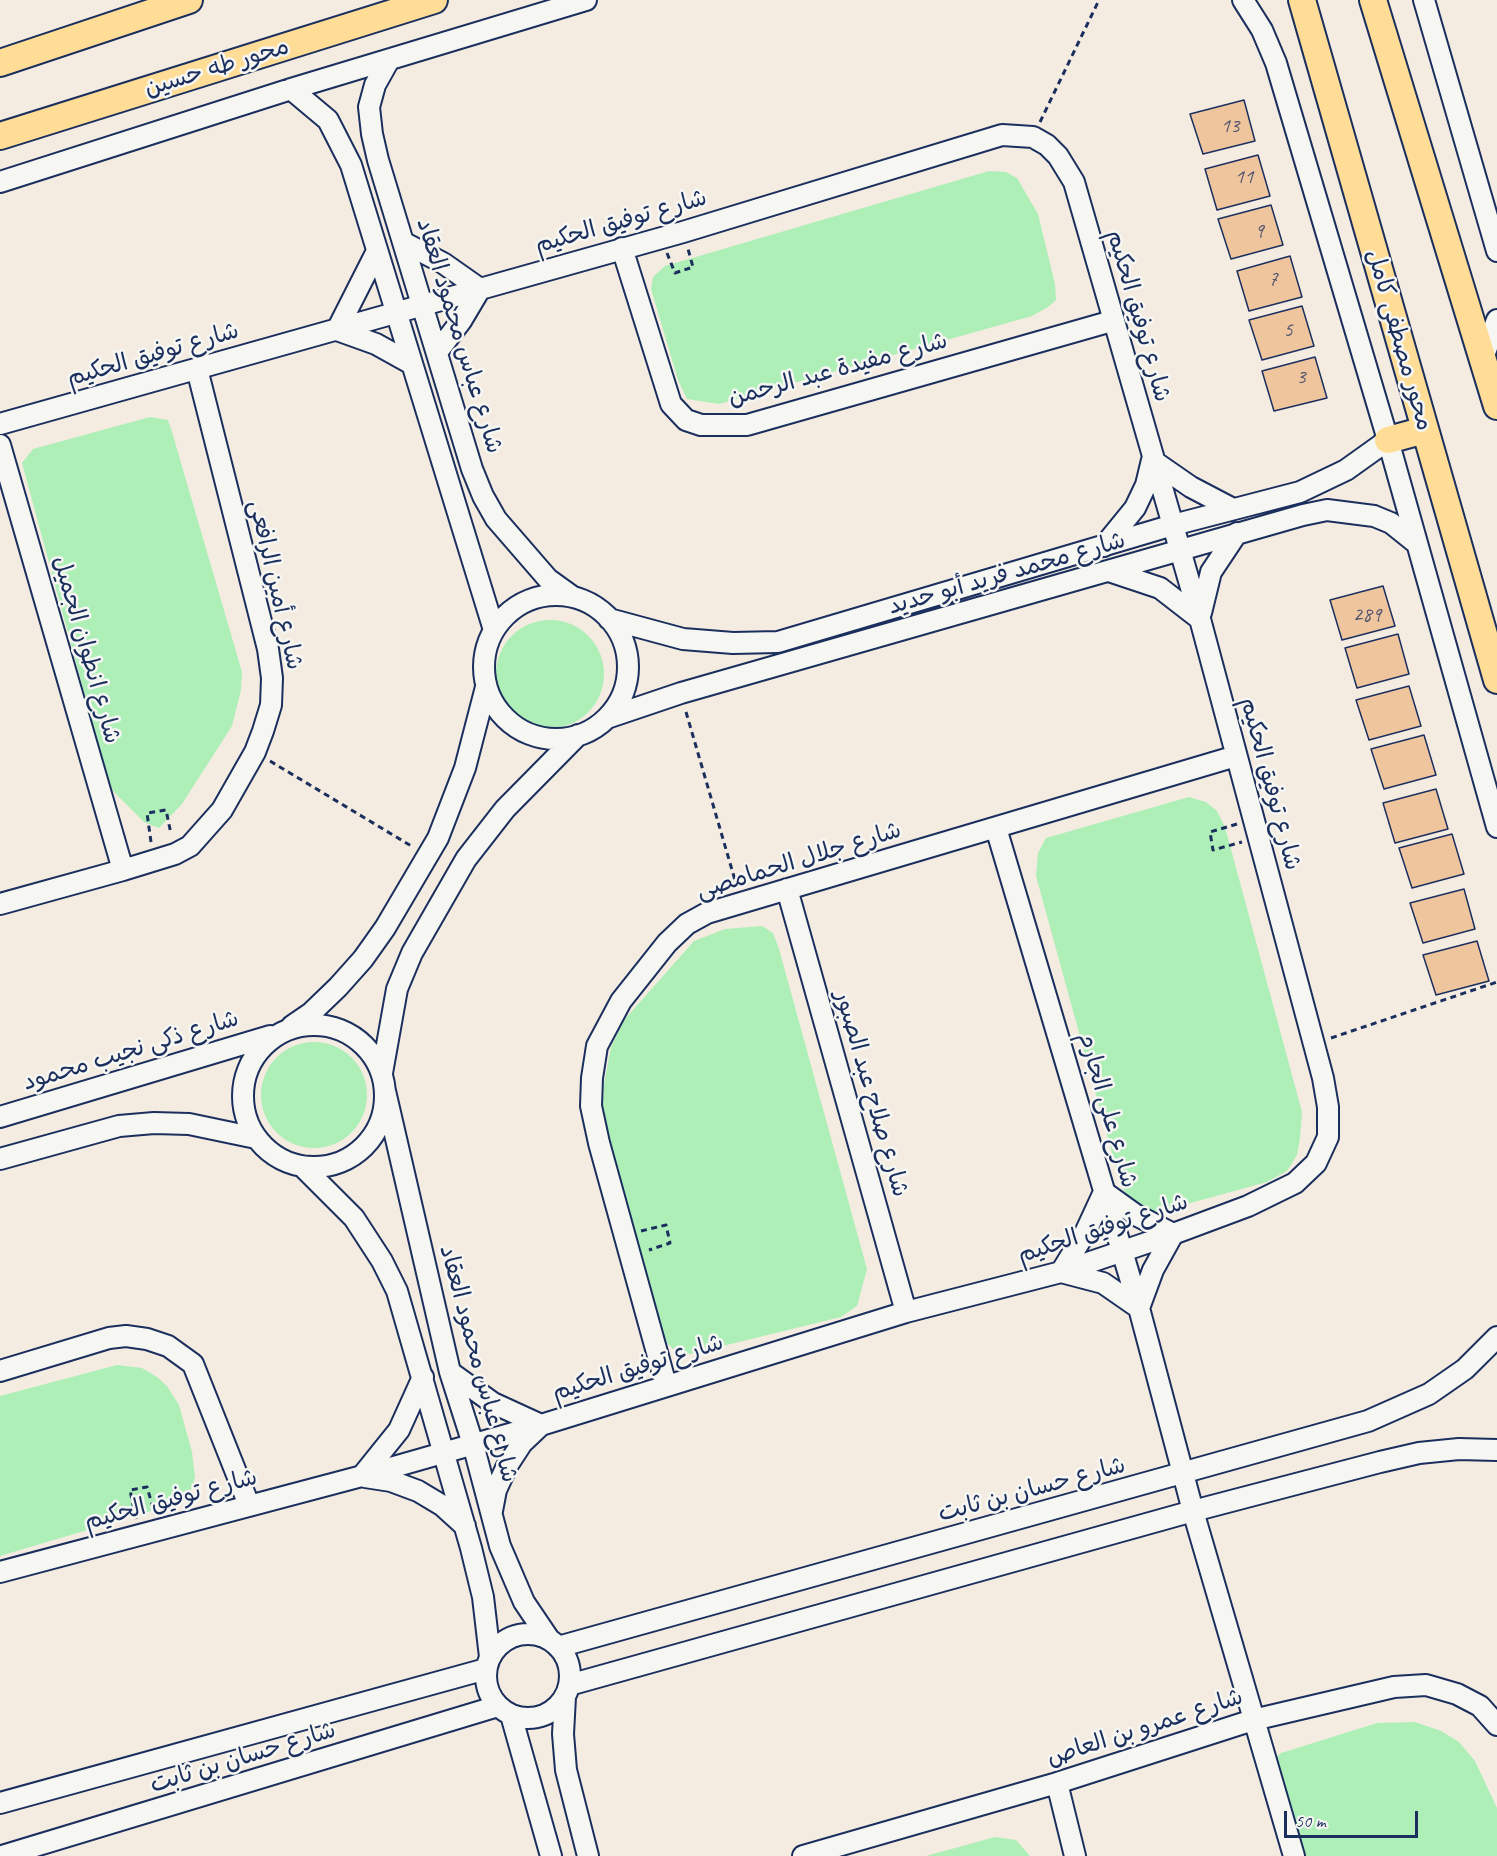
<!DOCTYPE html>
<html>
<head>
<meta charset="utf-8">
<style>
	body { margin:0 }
	#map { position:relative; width:1497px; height:1856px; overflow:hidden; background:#f5ece1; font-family:Caveat,sans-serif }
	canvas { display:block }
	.scale { position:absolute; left:1284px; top:1811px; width:134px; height:27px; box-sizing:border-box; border:3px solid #1b2f5e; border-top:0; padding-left:8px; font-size:18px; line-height:21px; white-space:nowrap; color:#1b2f5e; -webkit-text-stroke:4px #f6f6f2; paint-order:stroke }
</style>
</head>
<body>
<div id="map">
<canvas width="1497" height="1856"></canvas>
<div class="scale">50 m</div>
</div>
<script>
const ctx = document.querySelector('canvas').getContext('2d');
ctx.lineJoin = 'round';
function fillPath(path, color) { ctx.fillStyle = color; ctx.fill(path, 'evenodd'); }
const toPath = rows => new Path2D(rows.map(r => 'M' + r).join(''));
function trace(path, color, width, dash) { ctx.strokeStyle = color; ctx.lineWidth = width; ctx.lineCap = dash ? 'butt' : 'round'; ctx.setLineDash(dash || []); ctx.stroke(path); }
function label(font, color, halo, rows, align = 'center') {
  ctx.font = font + ' Caveat,"Playpen Sans Arabic",sans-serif'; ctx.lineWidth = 5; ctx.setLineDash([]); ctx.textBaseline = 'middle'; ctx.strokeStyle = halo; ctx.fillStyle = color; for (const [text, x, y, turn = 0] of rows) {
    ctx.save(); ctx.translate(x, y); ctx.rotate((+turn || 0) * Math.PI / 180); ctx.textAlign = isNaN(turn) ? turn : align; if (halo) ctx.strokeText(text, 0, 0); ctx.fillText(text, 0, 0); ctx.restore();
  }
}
fillPath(toPath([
	[989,171,1006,172,1017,178,1038,214,1055,284,1056,300,1048,307,1032,316,719,404,687,399,678,380,651,289,653,277,665,266],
	[150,417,168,420,172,432,242,672,241,690,232,726,182,804,159,828,144,822,113,791,107,777,22,463,33,449],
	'496 674a54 54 0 1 1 108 0a54 54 0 1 1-108 0Z',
	[1189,797,1206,802,1217,811,1225,827,1302,1112,1300,1138,1297,1155,1287,1171,1267,1182,1158,1212,1143,1208,1130,1199,1121,1186,1036,876,1038,853,1046,838],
	[762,926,773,933,779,949,867,1269,857,1306,841,1317,690,1354,676,1352,662,1338,602,1115,604,1084,611,1047,624,1020,694,941,725,929],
	'261 1095a53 53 0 1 1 106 0a53 53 0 1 1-106 0Z',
	[117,1365,142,1368,157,1377,167,1386,179,1405,192,1452,195,1477,190,1492,175,1504,0,1556,0,1396],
	[1415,1722,1441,1731,1459,1742,1475,1761,1497,1808,1497,1856,1296,1856,1271,1762,1281,1753,1377,1723],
	[995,1837,1016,1840,1030,1856,926,1856]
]), '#aeefb8');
const building = toPath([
	[1244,100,1255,141,1203,154,1190,114,1244,100],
	[1258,155,1270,196,1217,210,1205,169,1258,155],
	[1271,205,1283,245,1231,259,1218,219,1271,205],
	[1290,256,1302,297,1249,311,1237,271,1290,256],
	[1302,306,1314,346,1262,360,1249,320,1302,306],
	[1315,357,1327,398,1274,411,1262,371,1315,357],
	[1383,586,1395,626,1342,640,1330,600,1383,586],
	[1398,634,1409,674,1357,688,1345,648,1398,634],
	[1409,686,1421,726,1369,740,1356,700,1409,686],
	[1424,735,1436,775,1384,789,1371,749,1424,735],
	[1436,789,1448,829,1395,843,1383,803,1436,789],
	[1452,834,1464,874,1412,888,1399,848,1452,834],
	[1464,889,1475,929,1423,943,1410,903,1464,889],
	[1477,941,1489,981,1436,995,1423,955,1477,941]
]);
fillPath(building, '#efc59e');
trace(building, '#1b2f5e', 1.5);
const minor = toPath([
	[1243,0,1262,30,1276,63,1388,440,1497,827],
	[1424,0,1497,251],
	[389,60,375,85,369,107,372,134,378,160,472,469,483,496,496,519,548,579,573,597],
	[291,89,328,120,351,165,494,630],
	[0,182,291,89,586,0],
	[403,242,443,263,480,289,461,321,438,351],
	[622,248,671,404,686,420,701,425,747,425,1112,321],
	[376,253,337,330,376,344,412,364],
	[1483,358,1497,320],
	[0,424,683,232,1002,135,1033,137,1047,145,1058,156,1074,182,1200,619,1323,1078,1328,1107,1328,1137,1316,1163,1295,1183,1248,1206,1173,1234,1061,1272,906,1312,541,1425,362,1476,0,1572],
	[0,445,123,870],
	[1104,546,1135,508,1146,485,1152,460,1191,487,1233,509],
	[1112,572,1160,588,1200,619],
	'484 667a72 72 0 1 1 144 0a72 72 0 1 1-144 0Z',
	[1201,613,1211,572,1237,533],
	[609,619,683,639,733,643,778,642,1173,525,1300,492,1346,470,1388,440],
	[607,718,681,693,1303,515,1327,510,1374,516,1391,523,1416,543],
	[996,828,1139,1308,1193,1511,1294,1856],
	[787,889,906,1312],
	[0,904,123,870,175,854,190,846,222,810,255,752,263,731,271,705,272,678,268,649,197,369],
	'243 1096a71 71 0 1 1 142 0a71 71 0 1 1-142 0Z',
	[292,1026,311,1013,338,987,363,959,385,928,438,838,465,768,486,687],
	[382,1073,397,989,412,953,466,859,505,809,578,735],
	[385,1091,450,1372,473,1444,500,1546,524,1602,549,1639],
	[0,1117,270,1036],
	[0,1159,119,1126,154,1123,189,1124,256,1138],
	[302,1166,354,1218,382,1261,397,1291,471,1548,483,1597,490,1657],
	[1104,1192,1136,1215,1173,1234,1153,1270,1139,1308,1103,1283,1061,1272,1085,1233,1104,1192],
	[0,1371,109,1338,126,1336,147,1339,168,1346,193,1364,249,1505],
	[450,1372,493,1403,541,1425,522,1443,507,1466,496,1490,492,1511],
	[666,1385,599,1143,591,1106,592,1078,597,1046,621,1001,667,943,687,924,707,913,1236,756],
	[362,1476,399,1430,423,1377],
	[365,1477,391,1481,418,1491,443,1506,465,1526],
	'486 1676a42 42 0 1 1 84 0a42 42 0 1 1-84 0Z',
	[558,1647,1368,1421,1429,1394,1465,1369,1497,1337],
	[569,1685,1193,1511,1380,1462,1419,1453,1459,1449,1497,1450],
	[565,1697,563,1734,566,1770,588,1856],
	[511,1715,551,1856],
	[1057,1783,1075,1856],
	[0,1803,486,1669],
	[2,1856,498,1706],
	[803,1856,1057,1783,1253,1720,1394,1687,1426,1685,1457,1694,1480,1706,1497,1725]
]);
const major = toPath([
	[1302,0,1497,680],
	[1373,0,1497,406],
	[0,63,189,0],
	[0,136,434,0],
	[1388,440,1425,430]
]);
trace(minor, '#1b2f5e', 24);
trace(major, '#1b2f5e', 30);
trace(toPath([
	[1040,122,1099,0],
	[667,253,675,273,693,267,688,249],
	[686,712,737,887],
	[270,761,413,847],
	[1237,824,1210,832,1213,850,1242,842],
	[151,842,147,813,166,810,171,834],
	[1331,1038,1497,982],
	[641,1231,666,1225,670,1243,649,1250],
	[136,1519,130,1490,147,1487,154,1511]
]), '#1b2f5e', 3, [6, 4.5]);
trace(minor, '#f6f6f2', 20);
trace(major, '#ffdd96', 26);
label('21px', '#50546e', null, [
	["13",1230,126],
	["11",1244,177],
	["9",1259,231],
	["7",1273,279],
	["5",1288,330],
	["3",1301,377],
	["289",1367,615]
]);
label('24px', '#1b2f5e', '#f6f6f2', [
	["محور طه حسين",217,68,-17],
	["شارع توفيق الحكيم",621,222,-16],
	["شارع توفيق الحكيم",1138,316,74],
	["شارع عباس محمود العقاد",459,336,73],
	["محور مصطفى كامل",1399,340,74],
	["شارع توفيق الحكيم",153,355,-16],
	["شارع مفيدة عبد الرحمن",838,370,-15],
	["شارع محمد فريد أبو حديد",1007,574,-16],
	["شارع أمين الرافعى",275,585,77],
	["شارع انطوان الجميل",86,650,74],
	["شارع توفيق الحكيم",1270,784,75],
	["شارع جلال الحمامصى",799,861,-17],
	["شارع ذكى نجيب محمود",131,1051,-17],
	["شارع صلاح عبد الصبور",871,1094,74],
	["شارع على الجارم",1107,1110,74],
	["شارع توفيق الحكيم",1103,1229,-18],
	["شارع عباس محمود العقاد",478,1364,75],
	["شارع توفيق الحكيم",638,1368,-17],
	["شارع حسان بن ثابت",1032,1490,-15],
	["شارع توفيق الحكيم",171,1500,-15],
	["شارع عمرو بن العاص",1145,1728,-18],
	["شارع حسان بن ثابت",243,1758,-17]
]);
</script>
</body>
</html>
